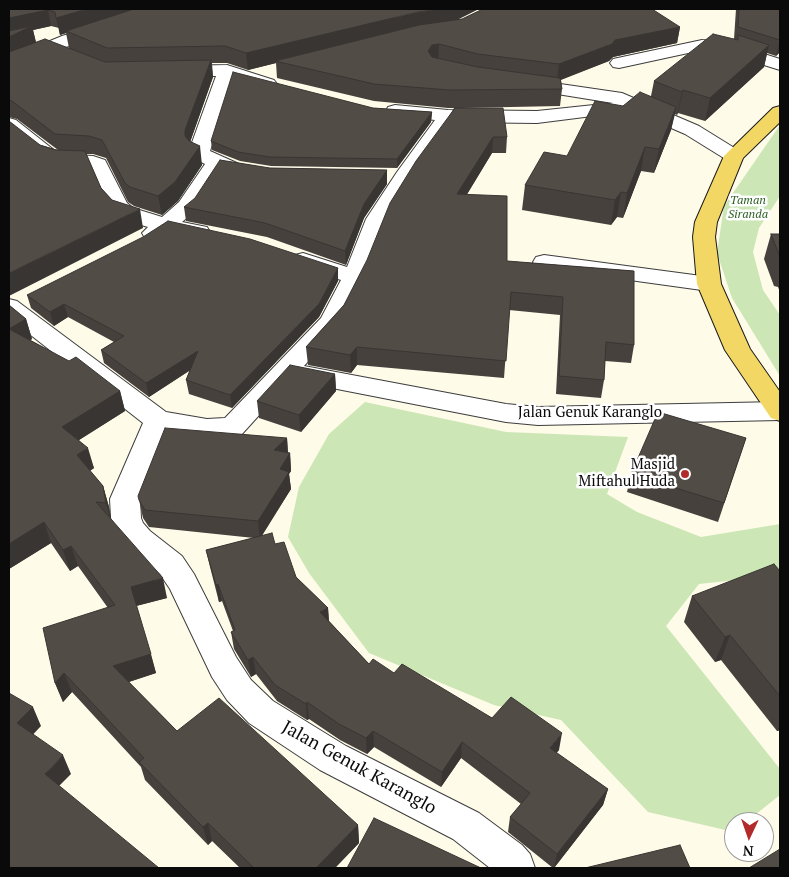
<!DOCTYPE html>
<html>
<head>
<meta charset="utf-8">
<style>
	body { margin:0 }
	#map { position:relative; width:789px; height:877px; overflow:hidden; background:#fefbe9; font-family:"PT Serif",serif }
	canvas { display:block }
	.frame { position:absolute; inset:0; border:10px solid #0a0a0a; pointer-events:none }
	.north { position:absolute; left:724px; top:812px; width:50px; height:50px; box-sizing:border-box; background:#fff; border:1px solid #9d9d9d; border-radius:50%; rotate:183deg; font-size:14px; font-weight:700; line-height:20px; text-align:center; color:#0a0a0a }
	.north::after { content:''; display:block; margin:auto; width:18px; height:22px; background:#b32a2a; clip-path:polygon(50% 0,100% 100%,50% 72%,0 100%) }
</style>
</head>
<body>
<div id="map">
<canvas width="789" height="877"></canvas>
<div class="frame"></div>
<div class="north">N</div>
</div>
<script>
const ctx = document.querySelector('canvas').getContext('2d');
ctx.lineJoin = 'round';
function fillPath(path, color) { ctx.fillStyle = color; ctx.fill(path, 'evenodd'); }
const toPath = rows => new Path2D(rows.map(r => 'M' + r).join(''));
function trace(path, color, width, dash) { ctx.strokeStyle = color; ctx.lineWidth = width; ctx.lineCap = dash ? 'butt' : 'round'; ctx.setLineDash(dash || []); ctx.stroke(path); }
function label(font, color, halo, rows, align = 'center') {
  ctx.font = font + ' "PT Serif",serif'; ctx.lineWidth = 5; ctx.setLineDash([]); ctx.textBaseline = 'middle'; ctx.strokeStyle = halo; ctx.fillStyle = color; for (const [text, x, y, turn = 0] of rows) {
    ctx.save(); ctx.translate(x, y); ctx.rotate((+turn || 0) * Math.PI / 180); ctx.textAlign = isNaN(turn) ? turn : align; if (halo) ctx.strokeText(text, 0, 0); ctx.fillText(text, 0, 0); ctx.restore();
  }
}
fillPath(toPath([
	[780,125,780,196,759,228,753,252,763,290,780,315,780,376,732,298,717,253,724,206],
	[365,402,506,432,628,437,607,494,637,512,701,537,780,524,780,569,773,576,699,584,666,626,780,769,780,795,746,822,734,822,734,832,648,812,561,720,494,705,369,653,309,573,288,537,299,487,329,434]
]), '#cce6b5');
const minor = toPath([
	[148,9,172,9,170,12,74,44,9,69,9,58,62,36,148,9],
	[702,40,723,41,780,59,780,70,716,50,702,50,619,68,613,67,610,63,613,59,702,40],
	[227,65,274,80,277,84,274,88,268,89,233,78,210,151,239,164,261,168,264,172,261,176,254,178,221,171,195,211,182,222,207,227,210,232,207,237,199,239,169,232,153,240,145,238,142,233,148,227,117,218,110,211,90,168,61,167,45,162,9,133,9,118,16,120,59,154,93,156,105,160,127,203,133,208,162,217,179,202,205,164,193,158,190,154,190,148,216,76,176,76,170,75,167,71,170,67,176,66,227,65],
	[526,79,622,93,699,126,741,152,744,156,741,160,734,162,727,160,685,134,632,111,537,123,453,122,414,177,388,219,366,277,343,322,304,366,506,404,538,407,779,402,780,420,538,425,506,422,291,380,242,434,232,436,207,437,167,431,140,499,141,518,143,523,150,531,182,556,194,574,236,657,251,680,273,701,346,746,479,813,522,845,530,854,535,868,490,868,453,839,320,770,249,723,227,700,212,677,170,589,160,574,128,547,120,537,111,518,110,499,143,423,9,318,9,299,17,301,166,412,207,419,225,418,321,318,341,280,295,265,292,260,295,255,303,253,347,267,366,219,397,172,435,120,388,115,386,111,388,107,395,105,448,110,537,111,613,103,520,88,517,84,520,80,526,79],
	[544,255,709,277,717,279,721,284,717,289,709,291,536,267,533,262,536,257,544,255]
]);
const major = toPath([
	[780,106,780,122,743,158,717,222,715,237,721,284,750,349,780,392,780,421,771,418,725,350,697,284,693,237,695,222,724,156,773,108,780,106]
]);
trace(minor, '#3d3d3d', 2);
trace(major, '#1b1b1b', 2);
fillPath(minor, '#fff');
fillPath(major, '#f2d764');
fillPath(toPath([
	[9,9,459,19,680,27,677,43,613,57,609,61,561,80,562,89,560,106,462,108,507,137,506,153,492,153,467,194,507,261,634,271,634,345,631,363,605,361,604,380,601,398,556,394,560,315,509,310,504,378,357,365,351,373,308,365,306,347,344,305,454,108,448,108,374,101,277,78,276,63,248,70,227,63,212,63,213,77,190,142,202,165,178,201,162,215,134,206,128,202,106,158,93,154,86,154,101,188,112,200,143,228,40,145,58,150,17,119,9,117],
	[51,26,59,28,60,35,66,33,69,48,36,42,33,30],
	[736,9,780,9,780,52,776,56,767,53,764,67,705,121,678,113,677,115,675,114,671,130,654,173,641,171,623,218,617,217,611,225,522,210,525,185,567,156,623,106,651,96,654,81,734,39],
	[373,108,432,112,431,122,397,168,271,166,240,161,212,150,211,141],
	[270,168,387,170,387,184,364,218,346,265,267,237,186,221,184,207],
	[771,234,780,234,780,292,778,287,774,286,764,259],
	[338,268,338,281,319,317,232,408,189,394,186,380,190,370,149,397,104,363,101,350,114,342,68,317,54,326,31,308,27,295],
	[9,305,26,319,32,339,30,340,120,391,125,411,79,440,94,468,90,471,103,486,109,507,111,519,167,598,136,606,156,673,129,682,177,731,358,825,359,843,335,868,240,868,212,841,208,845,145,780,141,767,72,692,63,702,55,683,108,608,78,566,70,571,51,543,9,569],
	[335,374,336,391,301,432,259,418,257,401],
	[287,438,288,453,290,453,291,471,289,474,291,489,261,536,275,544,296,577,328,608,329,621,369,664,394,673,492,718,559,750,556,753,608,789,603,805,554,868,553,868,508,832,510,817,521,804,461,758,441,787,374,747,367,754,340,740,309,719,307,720,277,701,256,674,251,677,234,649,231,632,233,631,222,601,219,602,210,567,206,550,254,538,149,527,143,518,139,500],
	[746,438,718,522,627,492,631,474],
	[780,571,780,730,777,731,721,660,715,662,684,622,692,596]
]), '#47413d');
fillPath(toPath([
	[87,9,143,9,66,31,66,33,60,35,56,18],
	[441,9,479,9,449,24,275,61,276,63,248,70,246,53,418,12],
	[48,10,51,26,33,30,36,43,9,56,9,18],
	[680,27,677,43,613,57,609,61,557,81,559,64,615,40],
	[780,40,780,52,776,56],
	[439,44,438,61,427,68,428,51,432,45],
	[769,45,764,67,705,121,710,98],
	[211,60,213,77,188,148,185,136,185,130],
	[683,90,678,113,677,115,682,92],
	[676,107,671,130,654,173,659,149],
	[432,112,431,122,397,168,397,159],
	[493,137,492,153,457,211,457,194],
	[200,146,202,165,178,201,162,215,158,196],
	[645,147,641,171,623,218,627,193],
	[387,170,387,184,364,218,346,265,345,251,364,204],
	[621,192,617,217,611,225,615,200],
	[140,209,143,228,9,296,9,273],
	[338,268,338,281,319,317,232,408,230,395],
	[64,304,68,317,54,326,50,312],
	[26,319,32,339,15,349,9,329],
	[357,347,357,365,351,373,350,355],
	[198,351,200,364,149,397,146,383],
	[335,374,336,391,301,432,299,415],
	[120,391,125,411,68,447,62,427],
	[287,438,288,455,290,453,291,471,289,474,291,489,260,539,258,521,274,450],
	[88,448,94,468,83,475,77,455],
	[103,486,109,507,112,524,106,503],
	[44,522,51,543,9,569,9,544],
	[71,546,78,566,70,571,63,550],
	[163,578,167,598,136,606,131,587],
	[218,584,222,601,219,602,216,585],
	[328,608,329,624,320,612],
	[730,635,721,660,715,662,725,637],
	[151,654,156,673,119,685,113,666],
	[253,657,256,674,251,677,248,660],
	[64,673,72,692,63,702,55,683],
	[307,702,309,719,307,720,306,704],
	[33,707,41,726,26,742,17,723],
	[780,725,780,730,777,731],
	[373,731,374,747,367,754,366,738],
	[562,733,559,750,547,764,550,748],
	[462,742,461,758,441,787,442,772],
	[63,755,71,774,53,792,45,774],
	[608,789,603,805,554,868,557,854],
	[208,823,212,841,208,845,203,827],
	[358,825,359,843,335,868,316,868]
]), '#393532');
const building = toPath([
	[9,9,87,9,56,18,55,12,48,10,9,18,9,9],
	[134,9,441,9,418,12,246,53,225,46,107,48,66,31,134,9],
	[483,9,652,9,680,27,615,40,612,44,559,64,478,54,439,44,432,45,428,51,432,57,478,67,560,78,562,89,449,90,374,84,275,61,419,25,462,19,483,9],
	[739,9,780,9,780,40,738,27,739,9],
	[32,26,9,37,9,31,32,26],
	[713,34,738,40,738,35,769,45,710,98,683,90,682,92,654,81,713,34],
	[45,39,105,62,211,60,185,130,185,136,189,141,200,146,175,182,158,196,130,187,125,183,102,140,89,136,55,134,12,101,9,100,9,52,45,39],
	[233,72,373,108,432,112,397,159,270,157,238,152,211,141,233,72],
	[640,92,676,107,659,149,645,147,627,193,621,192,615,200,525,185,544,152,567,156,595,101,623,106,640,92],
	[455,108,503,108,507,137,493,137,457,194,507,196,507,261,634,271,634,345,606,342,604,380,559,376,563,297,511,292,506,361,357,347,350,355,306,347,344,305,367,260,390,203,416,161,455,108],
	[9,121,40,145,56,150,85,151,101,188,112,200,140,209,9,273,9,121],
	[220,160,270,168,387,170,364,204,345,251,265,223,184,207,195,198,220,160],
	[168,221,250,239,338,268,319,304,230,395,186,380,198,351,146,383,101,350,124,336,64,304,50,312,27,295,143,237,168,221],
	[771,234,780,234,780,257,771,234],
	[9,305,26,319,9,329,69,361,76,357,120,391,62,427,88,448,77,455,103,486,106,503,96,502,163,578,131,587,151,654,113,666,177,731,219,698,358,825,316,868,254,868,208,823,203,827,139,762,144,758,64,673,55,683,43,628,115,605,71,546,63,550,44,522,9,544,9,305],
	[290,365,335,374,299,415,257,401,290,365],
	[658,412,746,438,724,503,631,474,658,412],
	[165,428,287,438,274,450,290,453,280,469,289,472,258,521,145,510,139,500,138,496,165,428],
	[272,533,275,544,284,542,296,577,328,608,320,612,369,664,373,659,394,673,402,664,492,718,511,697,562,733,550,748,608,789,557,854,510,817,530,793,462,742,442,772,373,731,366,738,339,724,307,702,306,704,275,685,253,657,248,660,231,632,235,630,218,584,216,585,206,550,272,533],
	[774,564,780,571,780,696,730,635,725,637,692,596,774,564],
	[9,693,33,707,17,723,63,755,45,774,159,868,9,868,9,693],
	[374,818,481,868,347,868,374,818],
	[680,845,690,868,585,868,680,845],
	[780,849,780,868,749,868,780,849]
]);
fillPath(building, '#524c47');
trace(building, '#393532', 1);
for (const [x, y, r, color] of [
	[685,474,5,"#b32a2a"]
]) { const dot = new Path2D(); dot.arc(x, y, r, 0, 2 * Math.PI); ctx.fillStyle = color; ctx.fill(dot); trace(dot, '#fff', 2); }
label('italic 12px', '#295e1f', '#fff', [
	["Taman",748,201],
	["Siranda",748,215]
]);
label('15px', '#0a0a0a', '#fff', [
	["Jalan Genuk Karanglo",590,413]
]);
label('15px', '#0a0a0a', '#fff', [
	["Masjid",675,465],
	["Miftahul Huda",675,482]
], 'right');
label('18px', '#0a0a0a', '#fff', [
	["Jalan Genuk Karanglo",359,768,29]
]);
</script>
</body>
</html>
